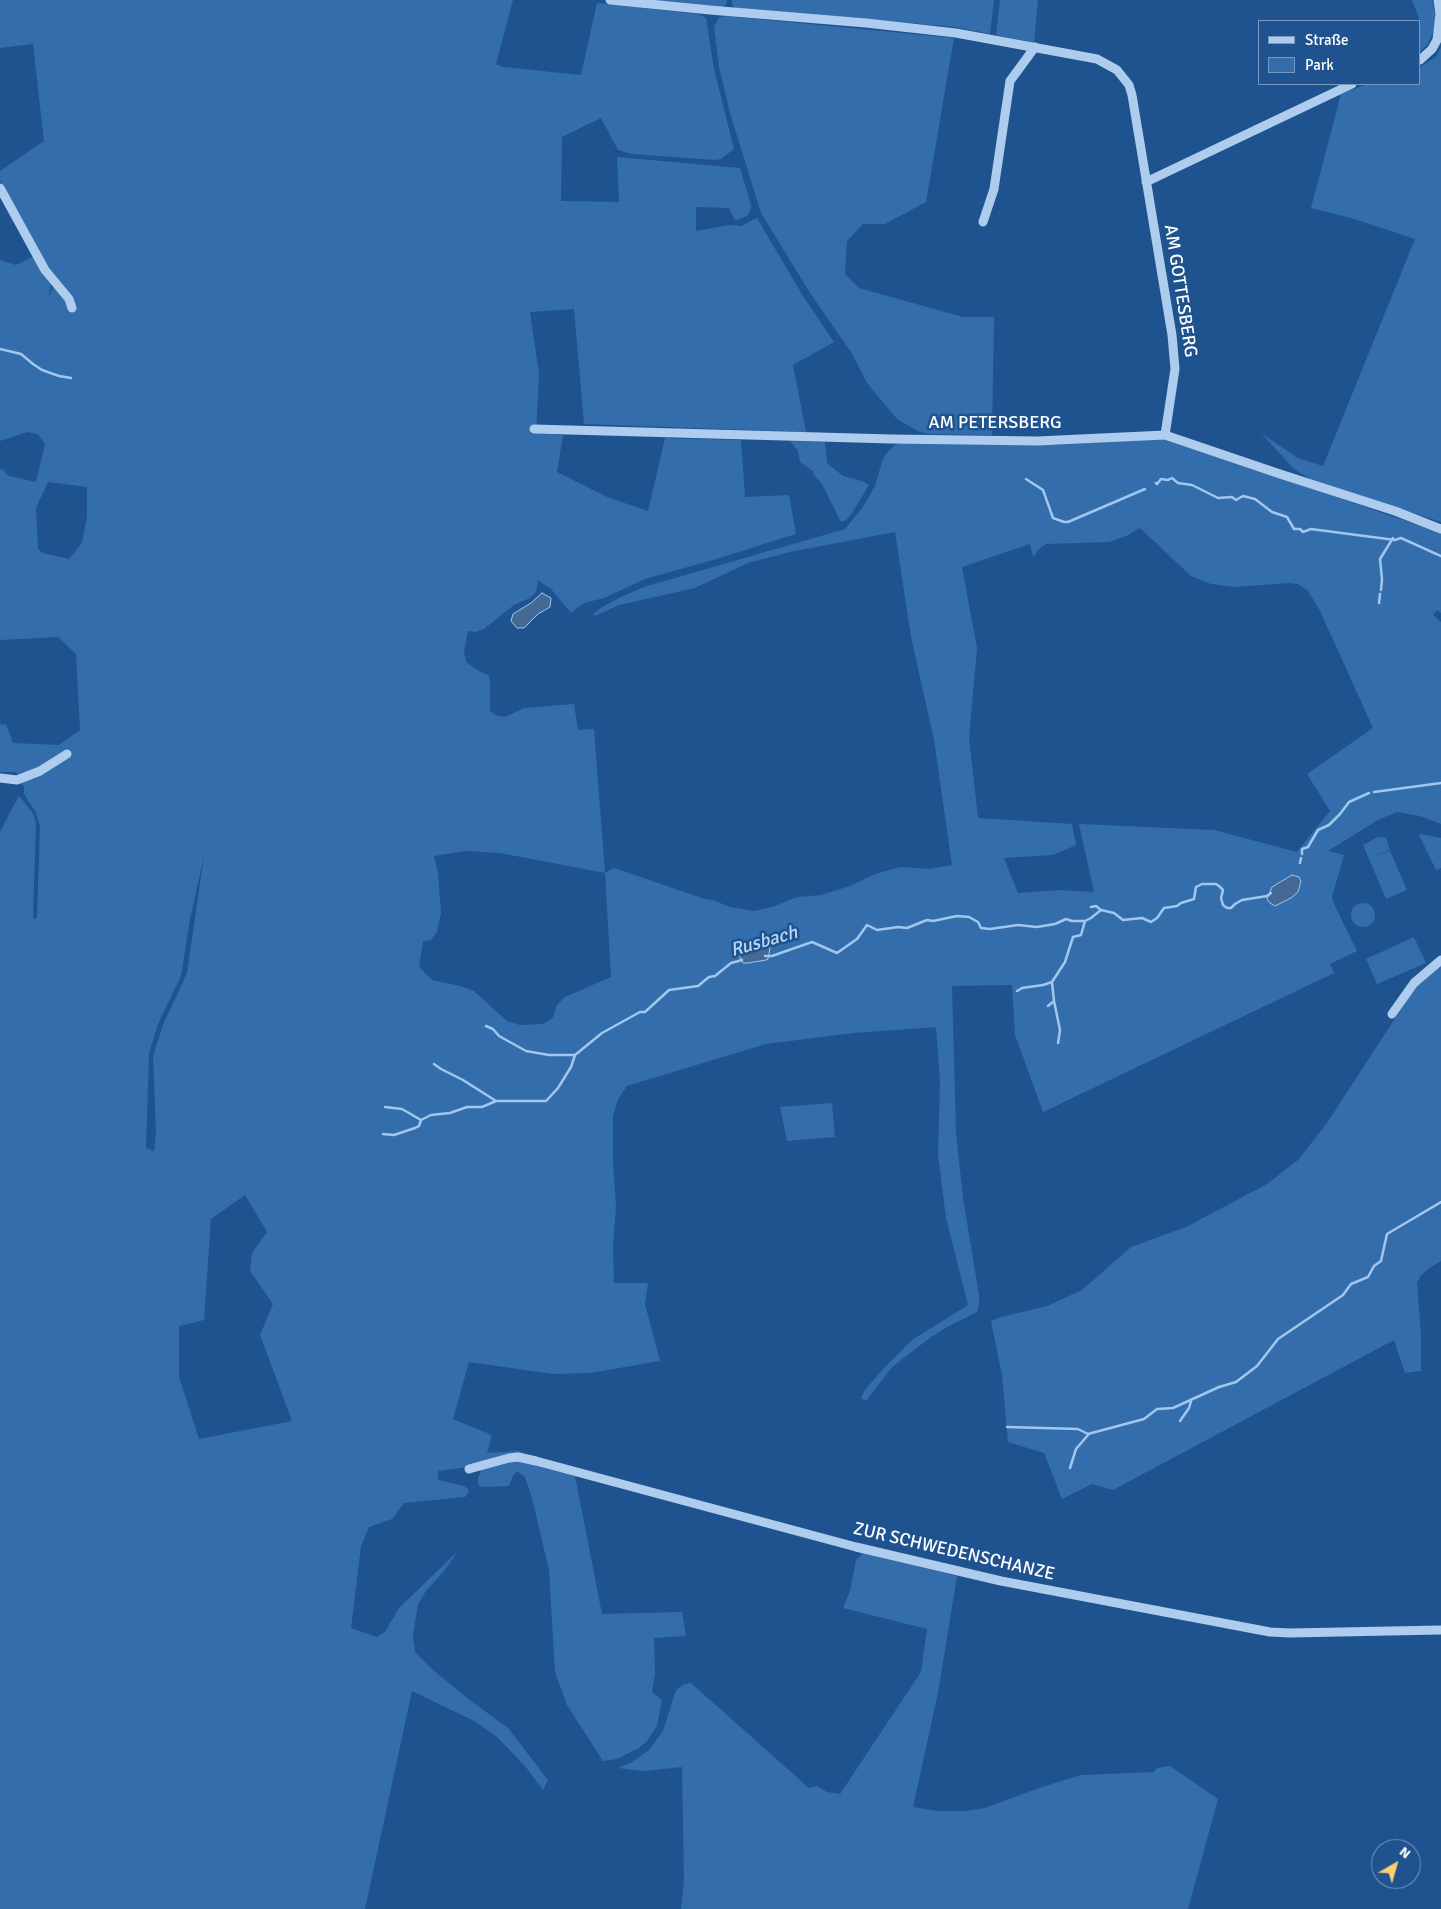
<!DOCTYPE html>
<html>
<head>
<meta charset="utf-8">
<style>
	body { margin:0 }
	#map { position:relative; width:1441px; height:1909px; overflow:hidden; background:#1f538f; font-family:Signika,sans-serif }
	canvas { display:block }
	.legend { position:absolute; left:1258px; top:20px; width:162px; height:65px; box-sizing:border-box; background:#1f538f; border:1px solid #7998bc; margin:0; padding:6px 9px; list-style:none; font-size:15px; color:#fff }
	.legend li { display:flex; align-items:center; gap:10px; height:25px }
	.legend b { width:25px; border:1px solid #7998bc }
	.north { position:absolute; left:1371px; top:1839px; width:50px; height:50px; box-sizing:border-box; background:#1f538f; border:1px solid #7998bc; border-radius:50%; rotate:38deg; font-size:14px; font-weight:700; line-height:20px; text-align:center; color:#fff }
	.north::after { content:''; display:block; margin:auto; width:18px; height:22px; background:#fbce6e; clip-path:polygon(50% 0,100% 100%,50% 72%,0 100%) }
</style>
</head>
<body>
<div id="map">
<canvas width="1441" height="1909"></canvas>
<ul class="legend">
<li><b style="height:6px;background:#aecced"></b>Straße</li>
<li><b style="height:14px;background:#336dac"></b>Park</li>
</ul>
<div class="north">N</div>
</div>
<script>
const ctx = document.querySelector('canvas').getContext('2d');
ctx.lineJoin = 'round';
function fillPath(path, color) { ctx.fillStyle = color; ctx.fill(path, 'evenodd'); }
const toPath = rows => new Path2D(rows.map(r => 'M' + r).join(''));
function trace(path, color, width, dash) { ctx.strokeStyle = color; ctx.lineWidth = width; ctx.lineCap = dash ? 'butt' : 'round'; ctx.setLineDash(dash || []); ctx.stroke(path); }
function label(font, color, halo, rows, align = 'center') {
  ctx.font = font + ' Signika,sans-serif'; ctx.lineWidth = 5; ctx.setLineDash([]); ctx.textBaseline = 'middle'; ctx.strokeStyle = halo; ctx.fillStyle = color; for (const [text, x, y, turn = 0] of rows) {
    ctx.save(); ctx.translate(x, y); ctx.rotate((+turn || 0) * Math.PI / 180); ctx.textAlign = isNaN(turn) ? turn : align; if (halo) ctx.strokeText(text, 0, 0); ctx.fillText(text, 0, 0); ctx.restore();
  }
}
fillPath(toPath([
	[0,0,513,0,496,64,503,67,581,75,597,3,698,14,706,18,714,69,734,149,721,159,715,160,632,154,618,150,601,118,562,137,561,201,619,202,617,157,740,168,751,205,751,209,748,215,740,219,735,220,729,208,696,207,696,231,729,225,741,226,757,218,803,296,834,342,793,365,806,432,584,424,574,309,530,312,539,374,536,433,563,435,557,472,607,497,648,511,665,438,741,440,745,497,789,495,796,534,713,560,645,579,604,598,584,603,571,613,551,589,538,580,536,592,530,598,514,605,484,629,476,632,468,631,464,651,466,662,477,670,488,675,490,680,490,711,495,715,505,717,524,708,574,704,578,730,594,729,605,873,614,868,705,899,713,900,730,907,754,911,772,907,797,897,821,895,850,886,875,874,900,867,928,869,952,865,934,740,911,637,895,532,790,552,748,563,695,588,619,605,597,615,592,615,599,609,621,597,644,587,845,529,863,507,875,486,882,462,886,454,895,445,899,443,1056,445,1158,439,1170,440,1441,533,1441,613,1437,610,1433,615,1441,622,1441,824,1420,816,1397,812,1378,820,1328,851,1344,855,1332,897,1334,904,1357,951,1330,964,1334,973,1043,1112,1015,1035,1012,985,952,986,956,1133,963,1198,979,1295,979,1304,977,1312,949,1326,931,1337,892,1367,866,1401,861,1398,865,1390,884,1368,912,1340,968,1305,946,1218,938,1155,940,1081,936,1027,854,1033,766,1044,627,1086,618,1099,613,1116,613,1163,616,1206,613,1245,614,1283,648,1283,645,1304,660,1361,590,1373,553,1374,469,1362,453,1419,492,1435,487,1453,518,1451,543,1460,541,1467,575,1476,602,1614,682,1612,686,1636,654,1638,655,1674,652,1692,662,1700,657,1726,647,1741,639,1748,617,1759,603,1761,567,1705,555,1672,549,1570,532,1498,525,1477,517,1471,513,1476,509,1486,481,1487,478,1484,478,1478,481,1470,468,1467,438,1471,438,1480,464,1486,468,1489,468,1493,465,1497,404,1503,392,1519,369,1527,361,1546,351,1628,377,1637,385,1632,399,1608,458,1551,444,1571,426,1591,418,1604,413,1636,415,1652,434,1671,471,1701,508,1728,548,1780,543,1790,525,1766,497,1737,476,1722,412,1691,365,1909,0,1909,0,832,18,797,20,797,33,813,36,823,33,919,37,918,40,825,35,811,24,794,24,787,16,772,0,772,0,721,1,725,6,724,13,743,59,745,80,730,76,654,58,637,0,640,0,469,3,470,9,476,36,482,45,444,38,434,27,432,0,441,0,260,16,265,34,256,51,285,48,299,56,281,44,262,30,233,0,180,0,171,44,141,33,44,0,48],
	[48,482,87,487,87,516,82,543,69,559,43,553,38,549,36,508],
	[1140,528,1191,576,1211,584,1235,587,1289,583,1298,584,1308,591,1320,611,1373,728,1307,774,1330,811,1297,852,1214,830,1079,824,1094,892,1060,890,1018,893,1004,858,1053,855,1076,845,1072,824,978,818,969,738,977,648,962,567,1030,544,1033,557,1039,549,1046,544,1109,542,1126,536],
	[465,851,500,853,605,873,611,977,565,997,557,1005,553,1018,543,1024,520,1025,507,1021,474,991,460,986,432,980,419,967,423,941,431,940,437,932,441,913,438,873,434,856],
	[204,856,187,973,163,1025,153,1056,156,1133,154,1151,146,1148,149,1053,158,1024,181,976,190,919],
	[245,1195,267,1232,252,1253,250,1271,273,1304,260,1335,292,1421,199,1439,179,1377,179,1326,204,1320,211,1219],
	[655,0,727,0,726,4,723,7],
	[732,0,994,0,990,34,956,27,736,9,732,5],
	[1000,0,1038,0,1034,43,996,35],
	[1412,0,1432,0,1436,18,1433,32,1428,44,1420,52,1420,21],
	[725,16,954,38,926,202,885,224,863,224,847,241,845,274,859,288,963,317,994,317,992,435,927,434,918,431,897,419,867,383,853,355,810,293,761,213,730,113,719,67,714,27,719,18],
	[1441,47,1441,522,1310,479,1294,469,1261,433,1298,458,1323,466,1415,239,1351,218,1311,208,1341,94,1367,84,1420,84,1420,67,1436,57],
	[790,441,825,442,827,463,843,476,862,481,869,485,852,513,846,520,841,522,822,484,813,474,814,472,800,462,798,451],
	[1420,834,1441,838,1441,868,1436,870,1419,835],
	[1378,837,1386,838,1390,850,1374,856,1390,851,1407,890,1386,899,1363,845],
	'1351 915a12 12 0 1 1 24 0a12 12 0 1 1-24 0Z',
	[1414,937,1426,963,1377,984,1366,959],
	[1441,965,1441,1261,1431,1267,1421,1275,1417,1283,1421,1335,1421,1371,1405,1373,1394,1340,1113,1490,1092,1484,1062,1499,1044,1453,1008,1442,1002,1375,991,1321,1001,1317,1047,1306,1082,1290,1131,1247,1186,1227,1267,1184,1298,1160,1327,1123,1416,986],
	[832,1103,835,1137,787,1141,780,1107],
	[863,1553,957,1576,938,1693,913,1807,938,1811,965,1811,985,1808,1039,1788,1081,1775,1154,1772,1157,1768,1170,1766,1218,1799,1188,1909,681,1909,684,1880,682,1767,643,1771,618,1768,632,1762,649,1750,663,1731,676,1690,683,1685,691,1683,809,1788,817,1786,827,1792,840,1794,921,1672,927,1629,843,1608,850,1591,856,1560]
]), '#336dac');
const water = toPath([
	[542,593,551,598,550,607,538,614,524,628,517,628,511,621,513,614,531,603,542,593],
	[1292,875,1299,877,1301,881,1298,892,1291,898,1275,906,1270,903,1267,899,1272,887,1292,875],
	[765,945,770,948,768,959,766,960,748,963,743,963,741,960,739,954,742,950,765,945]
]);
fillPath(water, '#436994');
trace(water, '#a2c7ee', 1);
trace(toPath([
	[0,349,21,354,33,364,42,370,59,376,71,378],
	[1026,479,1043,490,1053,518,1064,522,1068,522,1145,489],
	[1156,483,1157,484,1161,479,1168,480,1172,478,1178,483,1192,485,1218,498,1232,497,1236,500,1243,496,1255,499,1272,512,1287,517,1294,529,1300,529,1303,532,1311,529,1395,540,1401,538,1441,556],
	[1381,590,1382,579,1380,559,1393,538],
	[1379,603,1380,594],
	[1374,792,1441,783],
	[1302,854,1302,849,1308,847,1318,830,1329,825,1340,814,1349,802,1369,793],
	[1300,863,1301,858],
	[1091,907,1096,906,1101,910],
	[765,956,772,956,812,942,837,953,857,939,867,925,877,930,898,927,907,928,927,920,933,921,957,916,969,917,978,922,981,928,990,929,1018,925,1037,927,1055,924,1066,919,1072,921,1085,921,1091,918,1101,910,1114,913,1123,920,1142,918,1151,922,1157,918,1164,908,1177,906,1181,903,1194,899,1196,887,1202,884,1216,884,1219,886,1223,890,1221,898,1223,905,1227,908,1231,908,1235,904,1242,900,1267,896,1271,893],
	[1017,991,1022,988,1043,985,1052,982],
	[1048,1006,1054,1001],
	[486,1026,493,1029,499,1036,526,1051,549,1055,575,1055],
	[1058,1043,1060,1030,1054,1001,1052,982,1065,962,1073,937,1081,935,1085,921],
	[434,1064,441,1069,463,1080,496,1101],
	[385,1107,402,1109,421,1120],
	[383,1134,394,1135,415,1128,419,1126,421,1120,431,1115,450,1113,467,1107,482,1107,496,1101,546,1101,558,1088,571,1067,575,1055,602,1033,640,1012,645,1012,669,990,698,986,709,977,715,976,731,963,742,960],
	[1180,1421,1189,1408,1191,1401],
	[1007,1427,1078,1429,1088,1434,1144,1419,1157,1409,1173,1408,1219,1387,1236,1382,1257,1366,1278,1339,1343,1295,1351,1284,1368,1277,1374,1266,1381,1261,1387,1234,1441,1202],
	[1070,1468,1076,1449,1088,1435]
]), '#a2c7ee', 2.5);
trace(toPath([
	[610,0,710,10,866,23,956,33,1097,59,1117,70,1129,85,1132,95,1172,335,1175,369,1165,435],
	[1420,60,1432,49,1437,40,1440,14,1438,0],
	[1146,182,1352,84],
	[0,188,45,270,69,299,72,308],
	[983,222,994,189,1010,81,1035,47],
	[534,429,891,439,1038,441,1165,435,1280,474,1395,511,1441,529],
	[0,778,17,780,40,771,67,754],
	[1392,1014,1414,983,1441,960],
	[469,1469,509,1458,518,1457,536,1461,856,1547,1001,1581,1270,1632,1290,1633,1441,1630]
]), '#aecced', 9);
label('18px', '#fff', '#1f538f', [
	["AM GOTTESBERG",1180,291,81],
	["AM PETERSBERG",995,423],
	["ZUR SCHWEDENSCHANZE",954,1552,13]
]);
label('italic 19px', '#bad6f4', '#1f538f', [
	["Rusbach",764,942,-16]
]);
</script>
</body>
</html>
